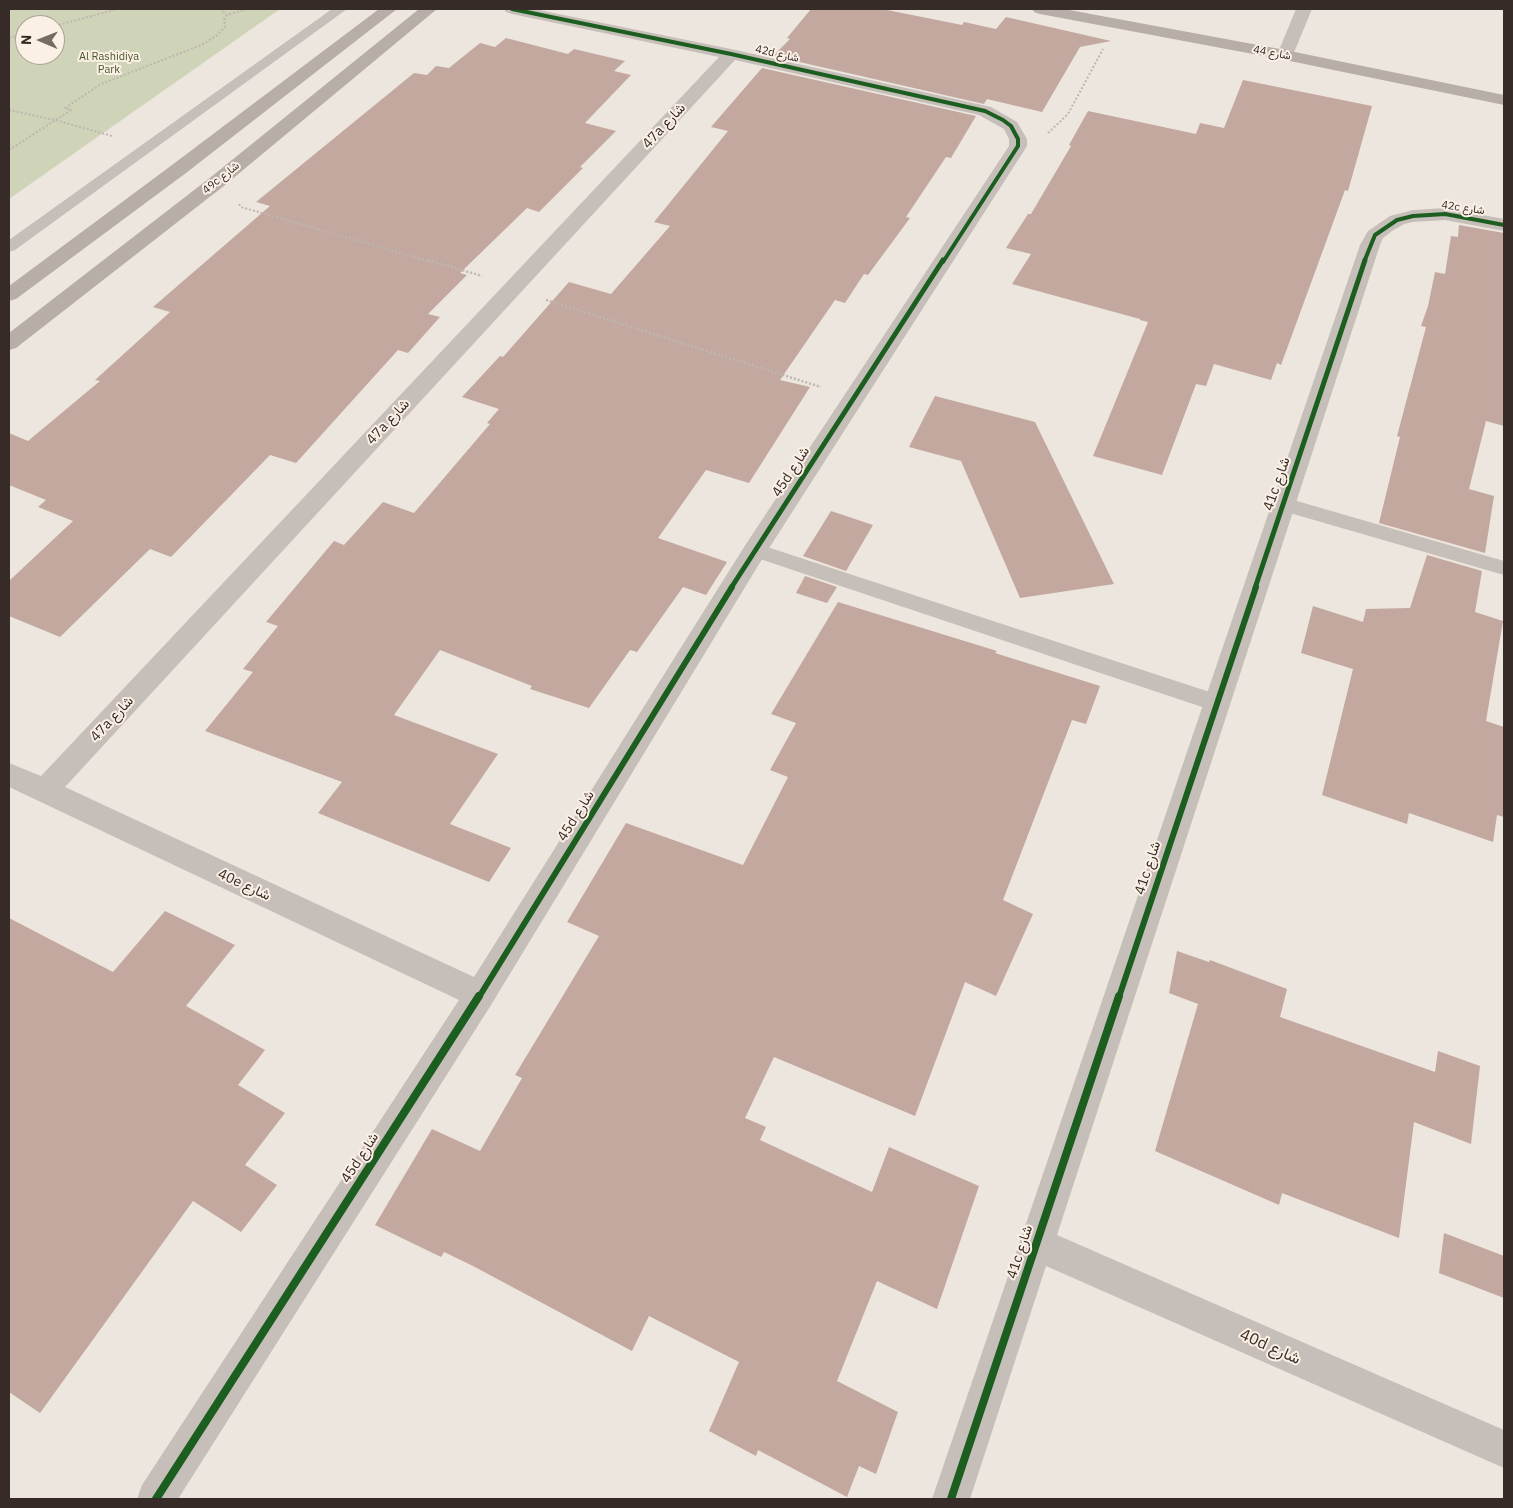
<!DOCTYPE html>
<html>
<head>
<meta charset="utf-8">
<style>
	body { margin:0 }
	#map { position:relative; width:1513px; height:1508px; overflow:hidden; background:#ede6de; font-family:"IBM Plex Sans",sans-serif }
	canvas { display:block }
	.frame { position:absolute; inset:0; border:10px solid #362b26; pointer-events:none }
	.north { position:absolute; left:15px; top:15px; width:50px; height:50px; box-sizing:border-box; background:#fbf0e5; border:1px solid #aca199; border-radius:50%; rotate:271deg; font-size:14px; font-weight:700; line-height:20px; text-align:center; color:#362b26 }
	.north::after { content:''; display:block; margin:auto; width:18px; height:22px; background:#766c66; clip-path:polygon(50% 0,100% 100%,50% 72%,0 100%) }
</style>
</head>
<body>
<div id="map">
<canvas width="1513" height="1508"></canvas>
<div class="frame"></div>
<div class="north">N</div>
</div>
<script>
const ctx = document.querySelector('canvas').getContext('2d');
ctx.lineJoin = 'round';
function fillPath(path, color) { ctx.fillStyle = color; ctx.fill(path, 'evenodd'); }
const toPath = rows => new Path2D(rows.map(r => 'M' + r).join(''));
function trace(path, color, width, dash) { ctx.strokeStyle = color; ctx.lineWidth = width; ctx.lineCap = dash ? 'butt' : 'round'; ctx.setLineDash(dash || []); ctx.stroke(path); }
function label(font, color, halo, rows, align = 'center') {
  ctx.font = font + ' "IBM Plex Sans",Vazirmatn,sans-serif'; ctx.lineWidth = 4; ctx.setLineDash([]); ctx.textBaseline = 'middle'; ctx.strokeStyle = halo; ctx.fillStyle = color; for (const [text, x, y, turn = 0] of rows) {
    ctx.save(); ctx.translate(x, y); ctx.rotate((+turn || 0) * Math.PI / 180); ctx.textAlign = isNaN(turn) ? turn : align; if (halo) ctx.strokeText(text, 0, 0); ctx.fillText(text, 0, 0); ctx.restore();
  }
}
fillPath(toPath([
	[9,9,280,9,9,199],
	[25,25,55,25,55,55,25,55]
]), '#cfd3b7');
fillPath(toPath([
	[811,9,882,9,962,25,964,22,996,29,1006,17,1111,41,1080,47,1042,112,987,99,984,104,773,56,790,39,787,38],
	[506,38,568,54,574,49,625,61,614,71,631,75,585,123,616,131,580,167,583,168,539,212,527,208,460,273,467,275,428,314,440,317,408,353,398,350,296,463,270,455,171,557,150,549,60,637,9,616,9,581,73,521,38,507,46,500,9,485,9,433,28,441,100,381,95,380,170,312,153,307,270,206,256,202,414,73,427,75,436,66,449,68,480,43,495,47],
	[762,68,976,116,951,158,946,157,906,217,910,218,868,275,864,274,845,303,835,300,780,380,810,387,749,483,706,470,658,538,727,562,706,595,683,587,637,652,630,650,589,708,530,689,532,686,440,650,394,715,498,754,450,824,511,848,489,882,318,813,342,782,205,731,253,672,243,669,278,626,266,622,334,541,344,545,383,502,414,513,490,424,487,423,499,409,462,397,500,356,503,357,569,282,611,294,670,226,654,222,728,131,711,127],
	[1243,80,1372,106,1348,191,1345,190,1281,365,1277,363,1271,380,1214,364,1206,386,1196,384,1162,475,1093,456,1148,322,1140,320,1140,319,1012,284,1031,254,1006,248,1028,214,1031,214,1071,146,1069,145,1088,111,1196,134,1200,123,1224,128],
	[1459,225,1504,233,1504,426,1486,421,1469,489,1494,496,1485,553,1379,523,1400,437,1397,436,1426,327,1421,326,1428,306,1435,272,1445,274,1451,236,1458,237],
	[935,396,1035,422,1114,584,1020,598,961,461,909,447],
	[831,511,873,525,846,571,803,556],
	[1427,555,1482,571,1475,612,1503,621,1486,721,1504,727,1504,817,1497,815,1493,842,1409,813,1407,824,1322,795,1353,669,1301,653,1313,606,1363,622,1366,609,1410,608],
	[805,576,837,587,827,603,796,593],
	[838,602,997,651,995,653,1100,686,1086,724,1072,720,1003,900,1033,914,996,996,965,982,915,1116,774,1057,745,1118,766,1127,760,1140,872,1192,889,1147,979,1186,937,1309,877,1281,837,1381,898,1412,876,1474,859,1466,847,1497,758,1450,756,1456,709,1431,739,1362,649,1316,632,1351,473,1266,444,1252,441,1257,375,1225,432,1129,480,1151,522,1078,515,1075,599,936,567,922,626,823,743,865,788,777,770,770,796,723,771,714],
	[165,911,235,945,186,1006,265,1050,238,1085,285,1113,245,1165,277,1185,241,1232,193,1201,40,1413,9,1392,9,918,113,972],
	[1177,951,1209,962,1210,960,1287,989,1280,1017,1435,1072,1438,1051,1480,1066,1471,1144,1414,1122,1399,1238,1282,1193,1279,1205,1155,1151,1198,1004,1169,993],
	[1444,1233,1504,1256,1504,1298,1439,1273]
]), '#c2a89e');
trace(toPath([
	[220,9,227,15],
	[55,26,117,9],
	[9,38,25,34],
	[9,110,55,120,112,136],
	[1048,133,1068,114,1103,49],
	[9,150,71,110,65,108,101,84,201,45,216,36,225,27,224,20,227,15,247,9],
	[239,204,241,207,432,262]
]), '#bfb6b0', 2, [2, 2]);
trace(toPath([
	[428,260,482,276],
	[546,300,821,387]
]), '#bfb6b0', 2.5, [2, 2]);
fillPath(toPath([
	[332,9,347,9,15,250,9,252,9,240,332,9],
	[1283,497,1504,561,1504,575,1276,509,1273,504,1276,499,1283,497],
	[755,543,1225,697,1228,703,1225,709,1217,712,748,555,745,550,748,545,755,543]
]), '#c6beb8');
fillPath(toPath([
	[504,9,534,9,731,49,991,107,1017,122,1027,139,1027,146,764,556,491,1005,178,1499,137,1499,142,1485,459,1000,9,787,9,763,41,776,719,57,512,14,506,12,504,9],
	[735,60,979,115,1004,129,1009,139,1009,146,746,544,474,977,65,787,735,60],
	[1296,9,1312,9,1293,55,1291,59,1279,59,1277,55,1296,9],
	[1445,208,1504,219,1504,231,1445,220,1413,222,1404,224,1392,231,1383,238,1380,245,1057,1235,1504,1430,1504,1468,1046,1266,970,1499,932,1499,1360,245,1368,231,1390,216,1413,210,1445,208]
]), '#c6beb8');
fillPath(toPath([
	[379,9,397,9,186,173,16,299,9,301,9,286,172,165,379,9],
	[419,9,437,9,225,185,16,348,9,350,9,333,211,177,419,9],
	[1032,9,1064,9,1285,50,1504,95,1504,105,1285,60,1040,14,1034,12,1032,9]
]), '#b7aea8');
trace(toPath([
	[512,9,731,54,985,111,1003,120,1011,126,1018,139,1018,146,943,262],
	[1364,262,1375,235,1397,220,1413,216,1445,214,1504,225]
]), '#1b5e20', 4);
trace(toPath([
	[731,588,943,260],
	[1255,588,1365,260]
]), '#1b5e20', 5);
trace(toPath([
	[479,997,732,587],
	[1119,997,1256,587]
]), '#1b5e20', 6);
trace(toPath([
	[156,1499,479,996],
	[951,1499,1119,996]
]), '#1b5e20', 8);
label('11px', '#362b26', '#fbf0e5', [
	["شارع 44",1272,53,11],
	["42d شارع",777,54,13],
	["49c شارع",221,178,-39],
	["42c شارع",1463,208,8]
]);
label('11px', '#475728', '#fbf0e5', [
	["Al Rashidiya",109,57],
	["Park",109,70]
]);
label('14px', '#362b26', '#fbf0e5', [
	["47a شارع",664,126,-47],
	["47a شارع",388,422,-47],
	["45d شارع",791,472,-57],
	["41c شارع",1277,484,-71],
	["47a شارع",112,719,-47],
	["45d شارع",576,816,-58],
	["41c شارع",1148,868,-72],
	["40e شارع",244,885,25],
	["45d شارع",360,1158,-57],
	["41c شارع",1020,1252,-72]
]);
label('16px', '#362b26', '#fbf0e5', [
	["40d شارع",1270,1347,24]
]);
</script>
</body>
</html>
